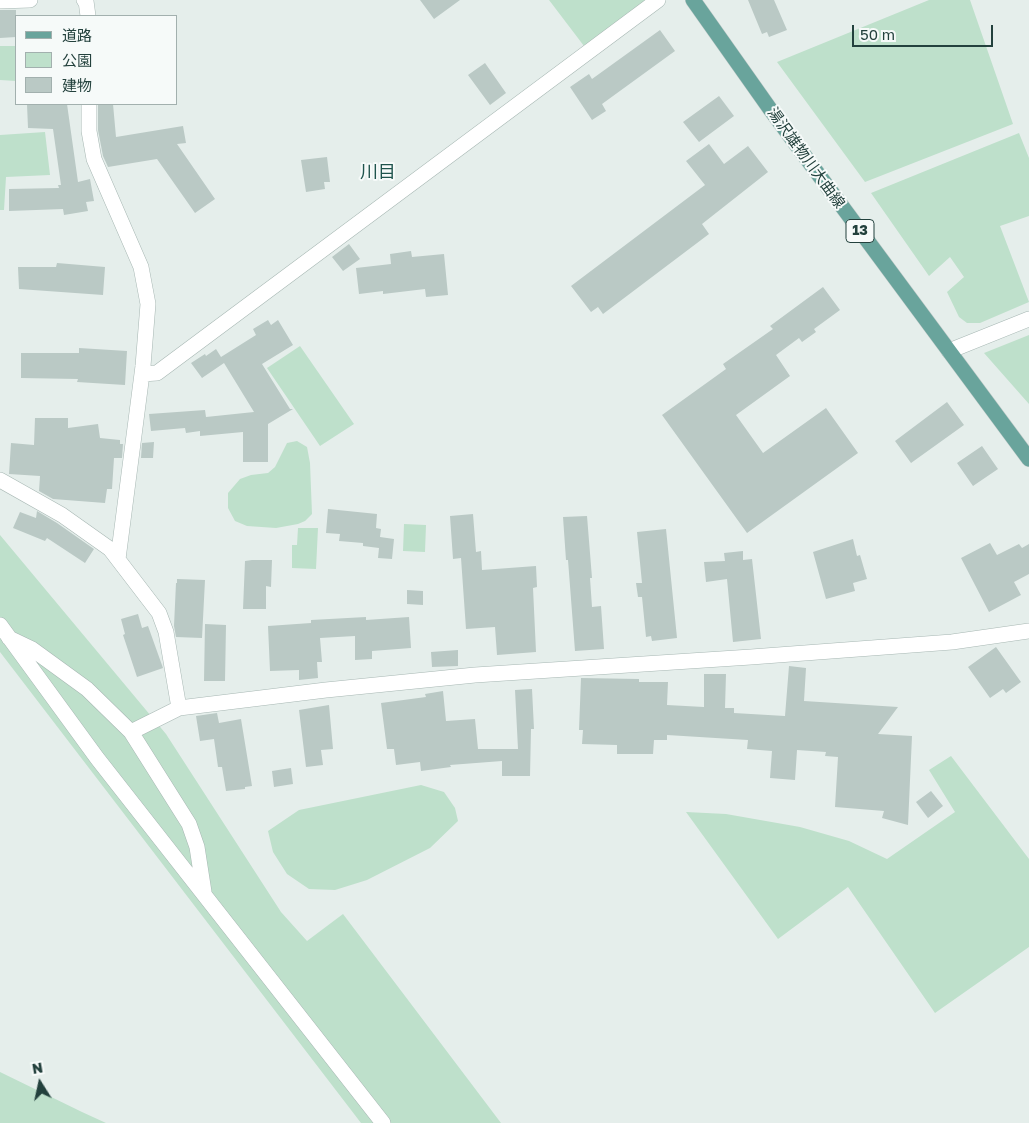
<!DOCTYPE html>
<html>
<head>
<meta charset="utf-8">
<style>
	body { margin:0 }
	#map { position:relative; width:1029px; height:1123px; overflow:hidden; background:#e5eeeb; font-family:"Golos Text","Noto Sans JP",sans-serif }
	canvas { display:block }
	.legend { position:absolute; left:15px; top:15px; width:162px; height:90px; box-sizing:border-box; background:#f6faf9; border:1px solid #a2b0ae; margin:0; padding:6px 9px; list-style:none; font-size:15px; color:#23413d }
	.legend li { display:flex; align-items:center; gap:10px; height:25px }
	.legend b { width:25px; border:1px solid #a2b0ae }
	.north { position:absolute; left:15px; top:1058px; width:50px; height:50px; -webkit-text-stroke:4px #f6faf9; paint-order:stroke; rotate:350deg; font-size:14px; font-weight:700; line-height:20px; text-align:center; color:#23413d }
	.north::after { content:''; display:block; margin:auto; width:18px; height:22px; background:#23413d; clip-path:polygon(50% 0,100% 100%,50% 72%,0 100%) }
	.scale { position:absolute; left:852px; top:25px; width:141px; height:22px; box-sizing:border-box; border:2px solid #23413d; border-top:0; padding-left:6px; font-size:15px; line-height:18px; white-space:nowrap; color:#23413d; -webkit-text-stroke:4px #f6faf9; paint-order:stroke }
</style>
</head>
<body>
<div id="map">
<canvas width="1029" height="1123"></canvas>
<ul class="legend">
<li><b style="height:6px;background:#69a49c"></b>道路</li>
<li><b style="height:14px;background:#bee0cb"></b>公園</li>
<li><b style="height:14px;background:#bac9c5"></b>建物</li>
</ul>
<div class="north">N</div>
<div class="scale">50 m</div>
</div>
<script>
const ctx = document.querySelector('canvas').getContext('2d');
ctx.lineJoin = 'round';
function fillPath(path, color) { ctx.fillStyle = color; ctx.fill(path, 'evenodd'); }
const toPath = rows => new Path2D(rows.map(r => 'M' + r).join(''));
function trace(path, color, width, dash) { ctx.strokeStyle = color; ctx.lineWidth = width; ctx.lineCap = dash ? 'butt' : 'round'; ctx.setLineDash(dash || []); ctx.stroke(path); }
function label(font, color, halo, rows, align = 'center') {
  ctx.font = font + ' "Golos Text","Noto Sans JP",sans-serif'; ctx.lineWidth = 4; ctx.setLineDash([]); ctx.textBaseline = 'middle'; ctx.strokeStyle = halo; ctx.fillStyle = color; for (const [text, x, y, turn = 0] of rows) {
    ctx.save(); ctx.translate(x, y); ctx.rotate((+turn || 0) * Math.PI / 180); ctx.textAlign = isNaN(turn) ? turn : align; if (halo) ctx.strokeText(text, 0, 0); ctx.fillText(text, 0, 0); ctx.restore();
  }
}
fillPath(toPath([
	[549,0,647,0,584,46],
	[929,0,970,0,1013,124,865,182,777,62],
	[0,46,16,46,16,81,0,80],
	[45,132,50,175,6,177,4,210,0,210,0,135],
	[1019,133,1029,158,1029,216,1000,226,1029,302,980,323,967,323,959,317,947,292,964,277,950,257,929,276,871,193],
	[1029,335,1029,404,984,353],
	[300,346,354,424,320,446,267,368],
	[297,441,307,447,310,463,312,514,305,521,298,524,276,528,247,526,235,521,228,508,228,493,240,479,251,475,268,473,275,467,287,443],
	[404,524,426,525,425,552,403,551],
	[298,528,318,528,316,569,292,568,292,545,297,545],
	[0,535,166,734,281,912,307,941,343,914,501,1123,361,1123,0,652],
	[951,756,1029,859,1029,947,935,1013,848,887,778,939,686,812,726,814,800,827,849,841,887,859,955,812,929,770],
	[421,785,444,792,455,808,458,821,430,848,367,880,335,890,309,889,287,874,273,852,268,831,299,810],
	[0,1072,82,1112,106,1123,0,1123]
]), '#bee0cb');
fillPath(toPath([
	[420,0,460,0,434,19],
	[748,0,774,0,787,30,769,37,767,32,762,34],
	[0,10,16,10,16,37,0,38],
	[660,30,675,51,602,104,606,111,592,120,570,87,589,74,592,79],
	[485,63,506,93,490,105,468,75],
	[719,96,734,116,699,142,683,122],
	[27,104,67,104,78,182,90,179,94,201,86,202,88,211,64,215,63,209,9,211,9,189,59,188,58,185,61,185,53,129,28,128],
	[98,104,113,104,116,137,183,126,186,143,177,144,215,199,195,213,157,159,108,167,103,156,98,130],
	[709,144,724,164,748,146,768,172,702,224,709,234,603,314,598,307,591,312,571,286,705,185,686,161],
	[327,157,330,182,324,182,325,189,306,192,301,160],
	[349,244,360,259,343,271,332,257],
	[411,251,412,257,444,254,448,295,426,297,425,289,383,294,383,291,359,294,356,268,391,264,390,254],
	[57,263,105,267,103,295,19,289,18,267,56,267],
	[823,287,840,310,814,329,816,332,802,342,799,338,776,355,790,376,736,415,763,453,826,408,858,453,747,533,662,415,726,369,723,364,773,329,770,326],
	[268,320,271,325,278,320,293,345,262,364,290,409,293,409,268,424,268,462,243,462,243,432,200,436,200,431,186,433,185,428,151,431,149,414,205,410,206,417,254,412,224,363,202,378,191,363,205,354,206,356,216,349,221,357,256,335,253,329],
	[79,348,127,351,125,385,77,382,78,379,21,378,21,353,79,353],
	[947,402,964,425,911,463,895,441],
	[35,418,68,418,68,428,98,424,100,438,120,440,120,444,123,444,122,458,114,458,112,489,107,489,105,503,53,499,39,491,40,476,9,474,11,443,34,445],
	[154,442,153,458,141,458,142,443],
	[982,446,998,469,973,486,957,463],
	[328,509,377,514,376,528,381,529,380,537,394,539,392,559,378,558,379,548,363,546,363,543,339,541,340,534,326,533],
	[37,511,57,523,94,549,85,563,47,538,45,541,13,528,20,512,36,518],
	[473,514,476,552,481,551,482,570,536,566,537,587,533,588,536,652,497,655,495,627,466,629,461,558,453,559,450,516],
	[587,516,592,578,590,578,592,607,601,606,604,649,575,651,568,560,566,560,563,517],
	[666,529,677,638,652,641,651,636,646,637,642,597,638,597,636,583,642,583,637,532],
	[853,539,857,556,860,555,867,579,853,583,855,591,826,599,813,552],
	[990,543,997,555,1019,544,1022,548,1029,544,1029,574,1014,582,1021,595,989,612,961,558],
	[743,551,743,560,752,559,761,639,733,642,727,579,706,582,704,562,725,561,724,553],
	[252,560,272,560,271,587,266,586,266,609,243,609,245,561],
	[177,579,205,580,202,638,176,637,174,626,176,583,177,583],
	[407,590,423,591,423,605,407,604],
	[138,614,142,628,148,626,163,668,137,677,123,635,125,634,121,619],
	[366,617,366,620,409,617,411,648,372,651,372,659,355,660,355,636,320,638,322,662,317,662,318,678,299,680,299,670,270,671,268,626,311,623,311,620],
	[205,624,226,625,225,681,204,681],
	[996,647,1021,682,1006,693,1003,689,990,698,968,667],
	[458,650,458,666,432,667,431,652],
	[789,666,806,668,804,701,898,707,878,734,912,736,908,825,882,818,884,811,835,807,838,757,825,756,826,752,797,750,795,780,770,778,772,751,747,749,748,740,667,735,667,740,654,740,653,754,617,754,617,745,582,744,583,730,579,730,581,678,639,679,639,682,668,682,667,705,704,707,704,674,726,674,725,708,734,708,734,713,785,716],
	[532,689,534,729,531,729,530,776,502,776,502,761,450,765,451,767,421,771,420,762,396,765,394,749,387,749,381,703,426,697,425,694,443,691,446,721,475,719,478,749,518,749,515,690],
	[329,705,333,749,321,750,323,765,306,767,299,710],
	[217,713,219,723,241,719,252,786,245,787,245,789,226,791,222,767,218,767,214,739,200,741,196,716],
	[291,768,293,784,274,787,272,771],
	[931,791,943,806,928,818,916,802]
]), '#bac9c5');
const street = toPath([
	[84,0,86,1,88,16],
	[0,1,30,0],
	[89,104,89,131,94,159,141,267,148,304,143,366,118,559],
	[949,351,1029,319],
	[142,374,157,373,658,0],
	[0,480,62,515,110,549,159,613,166,632,179,708],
	[0,625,97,758,383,1123],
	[9,638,32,649,87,689,131,732,179,708,326,690,475,675,751,657,952,642,1029,631],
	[131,732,189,824,197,847,204,892]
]);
const primary = toPath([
	[693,0,770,109,1029,459]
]);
trace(street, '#a7b7b3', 16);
trace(primary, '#c1cac9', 16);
trace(street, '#fff', 15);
trace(primary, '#69a49c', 15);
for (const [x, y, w] of [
	[860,231,28]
]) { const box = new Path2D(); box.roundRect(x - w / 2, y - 11.5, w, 23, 4); ctx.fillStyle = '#f6faf9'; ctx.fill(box); trace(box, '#23413d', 1); }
label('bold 14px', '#23413d', null, [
	["13",860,231]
]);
label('15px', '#23413d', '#f6faf9', [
	["湯沢雄物川大曲線",806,158,54]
]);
label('18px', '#1f544d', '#f6faf9', [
	["川目",378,172]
]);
</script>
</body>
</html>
